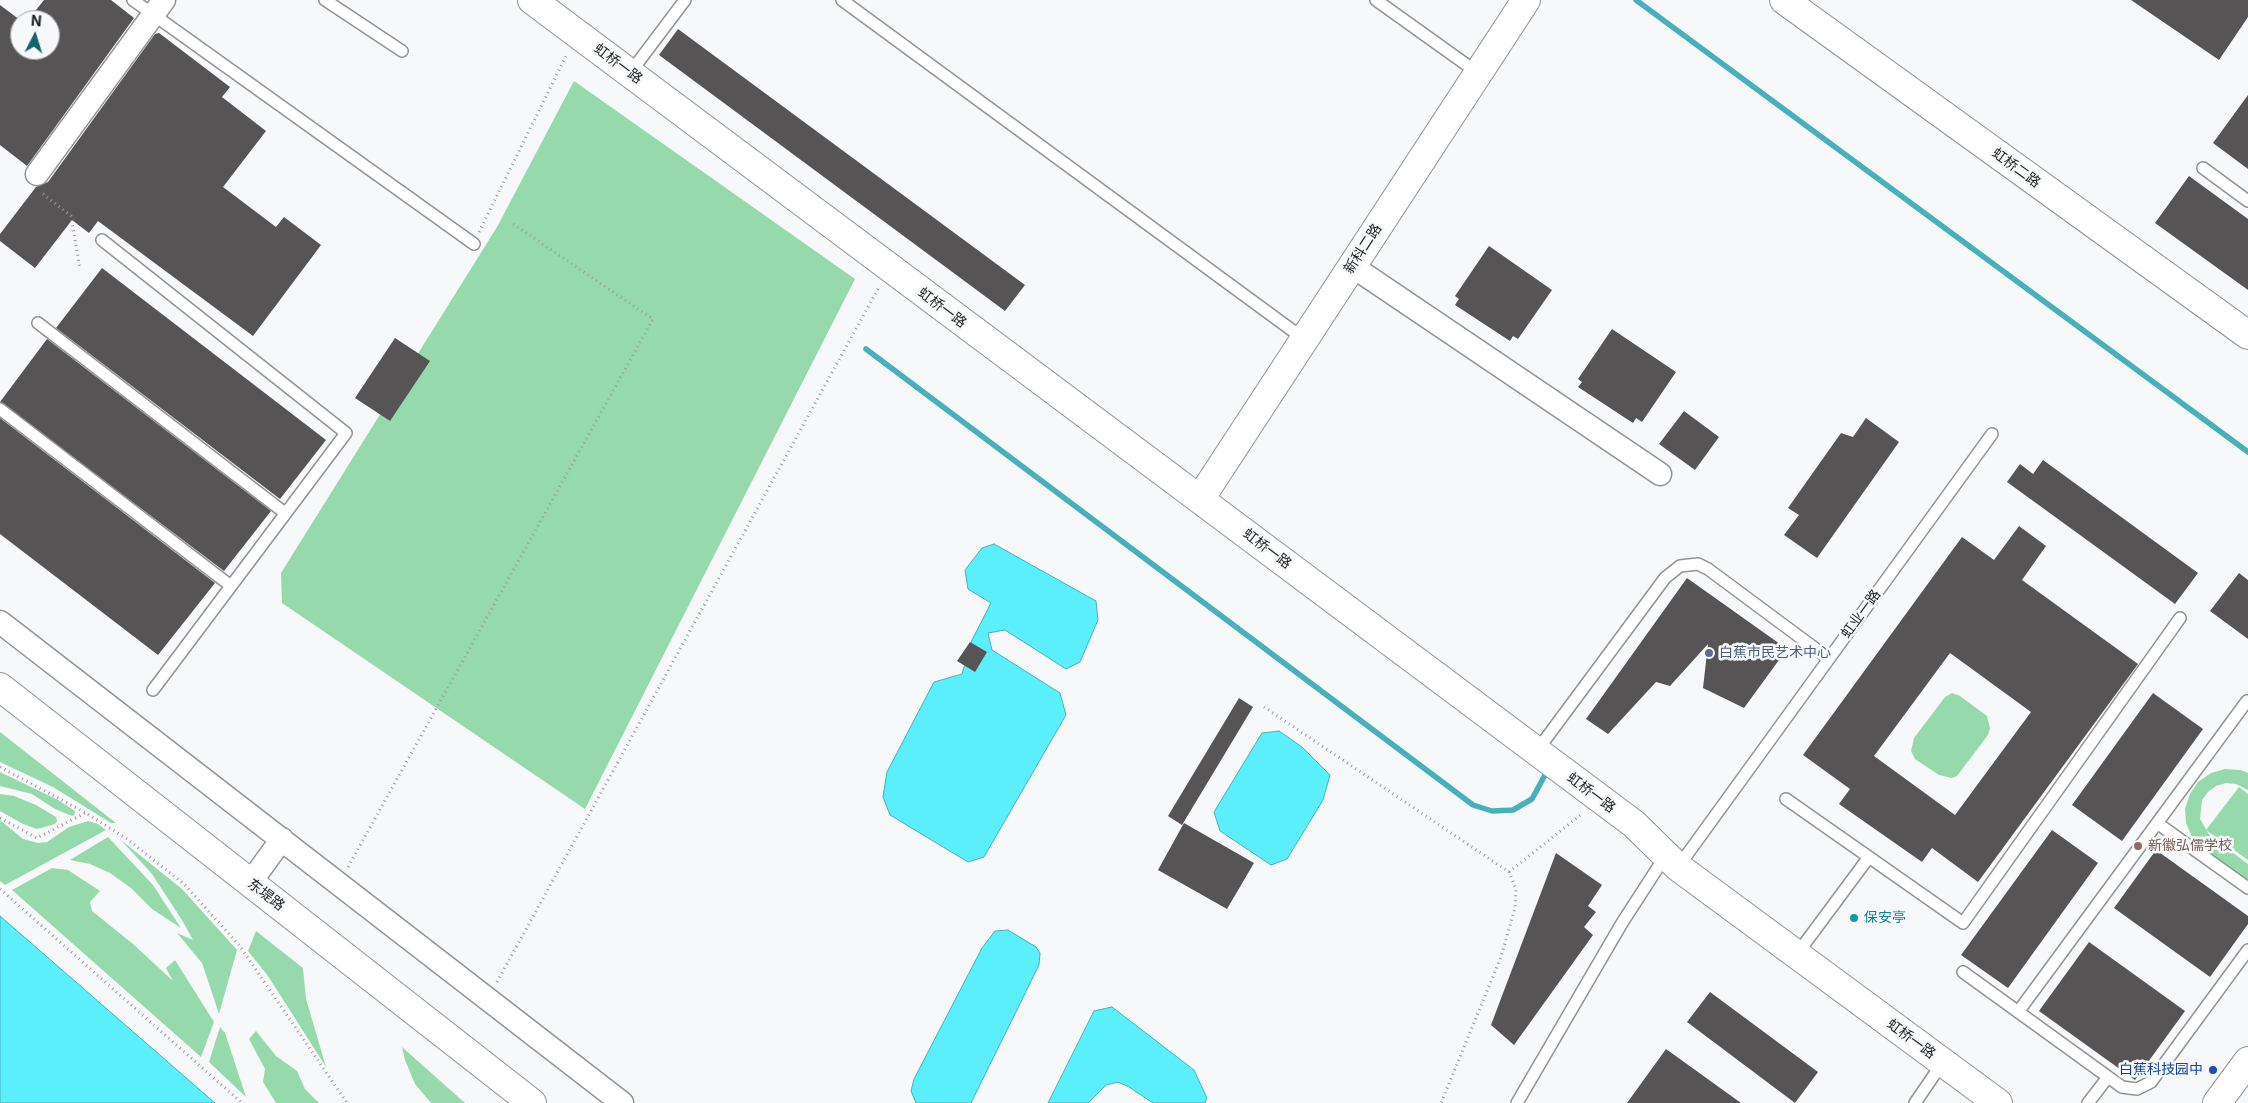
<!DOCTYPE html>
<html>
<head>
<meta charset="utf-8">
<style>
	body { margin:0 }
	#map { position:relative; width:2248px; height:1103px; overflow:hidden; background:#f6f8fa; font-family:Inter,sans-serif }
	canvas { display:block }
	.north { position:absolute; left:10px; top:10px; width:50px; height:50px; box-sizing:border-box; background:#f6f8fa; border:1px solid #9fa1a2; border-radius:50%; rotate:5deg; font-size:14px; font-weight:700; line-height:20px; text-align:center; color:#1d1e1e }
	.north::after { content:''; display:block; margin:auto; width:18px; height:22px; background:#156469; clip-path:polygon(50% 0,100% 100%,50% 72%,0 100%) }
</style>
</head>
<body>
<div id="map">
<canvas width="2248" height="1103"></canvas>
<div class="north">N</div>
</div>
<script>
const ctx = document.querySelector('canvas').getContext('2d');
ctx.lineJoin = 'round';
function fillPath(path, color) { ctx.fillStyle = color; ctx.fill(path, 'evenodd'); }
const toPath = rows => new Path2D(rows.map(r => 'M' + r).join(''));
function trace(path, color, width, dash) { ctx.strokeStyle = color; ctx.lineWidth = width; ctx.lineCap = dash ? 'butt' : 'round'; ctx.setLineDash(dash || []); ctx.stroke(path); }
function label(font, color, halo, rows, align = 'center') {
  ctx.font = font + ' Inter,"Noto Sans SC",sans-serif'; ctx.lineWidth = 5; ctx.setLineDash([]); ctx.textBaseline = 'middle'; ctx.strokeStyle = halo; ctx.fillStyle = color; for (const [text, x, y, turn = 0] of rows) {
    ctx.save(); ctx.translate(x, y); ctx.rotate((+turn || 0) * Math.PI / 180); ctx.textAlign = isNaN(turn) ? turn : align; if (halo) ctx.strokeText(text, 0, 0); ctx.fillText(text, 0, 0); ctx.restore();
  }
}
fillPath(toPath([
	[574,81,855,279,585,809,282,603,281,573,497,227],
	[1952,693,1960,696,1987,716,1990,728,1988,735,1957,776,1952,778,1939,775,1915,759,1911,751,1914,738,1945,697],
	[0,732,116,823,111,823,53,787,0,762],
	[2225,769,2241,770,2248,773,2248,790,2236,784,2226,783,2216,786,2208,792,2202,800,2200,819,2210,836,2248,864,2248,882,2202,849,2192,837,2186,823,2185,809,2190,794,2198,782,2211,773],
	[0,772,58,800,75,811,74,815,72,816,55,809,32,794,0,786],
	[2239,787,2248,794,2248,860,2206,830],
	[0,794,14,796,36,805,56,817,57,821,55,824,37,829,23,824,0,811],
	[0,820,23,839,38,843,47,842,69,827,88,821,98,824,106,830,5,885,0,881],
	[108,837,153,885,181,928,152,909,131,888,110,873,90,864,70,860],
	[121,840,182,889,237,950,219,1014,202,963,177,933,193,940,182,920,152,874],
	[52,868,68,870,100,891,90,902,92,911,133,944,173,981,166,968,175,960,214,1022,201,1057,12,890],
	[256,931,303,968,306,999,326,1067,268,976,248,951],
	[220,1027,225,1033,246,1097,209,1062],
	[256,1031,276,1056,297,1071,305,1089,319,1103,276,1103,263,1082,265,1069,249,1039],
	[402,1047,465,1103,431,1103,415,1084,405,1060]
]), '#96daab');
const water = toPath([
	[994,544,1096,601,1098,620,1080,662,1066,669,1005,630,988,633,992,650,1060,693,1066,715,984,857,968,862,890,815,883,797,887,772,934,682,962,674,972,640,991,603,968,589,965,570,982,548,994,544],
	[1279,731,1302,747,1330,775,1323,800,1287,859,1271,865,1220,831,1214,812,1262,733,1279,731],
	[0,916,215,1103,0,1103,0,916],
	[1008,930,1036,947,1040,953,1039,965,971,1103,916,1103,911,1091,914,1079,982,948,995,931,1008,930],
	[1112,1007,1194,1070,1207,1098,1205,1103,1153,1103,1129,1087,1118,1082,1106,1085,1088,1103,1048,1103,1094,1011,1112,1007]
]);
fillPath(water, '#5aeffb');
trace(water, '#48b0b9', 1);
trace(toPath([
	[1636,0,2248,452],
	[866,349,1473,805,1492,811,1513,810,1532,799,1545,775]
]), '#48b0b9', 5.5);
fillPath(toPath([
	[44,0,111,0,134,18,27,166,0,145,0,5,20,20,20,50,50,50,50,20,28,20],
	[2131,0,2248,0,2248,17,2219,60],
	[678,29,1025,285,1005,311,659,55],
	[159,33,230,87,222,97,266,131,223,187,276,227,284,217,321,245,253,336,98,221,89,233,72,220,35,268,0,241,0,234,36,187,48,182,155,34],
	[2248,95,2248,169,2213,143],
	[2189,176,2248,219,2248,290,2155,223],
	[1489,246,1552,290,1518,339,1513,336,1510,341,1455,305,1459,299,1455,296],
	[102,268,326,440,280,499,56,328],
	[1612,329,1676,372,1642,422,1636,418,1633,423,1578,387,1582,382,1578,379],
	[395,338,430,361,390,421,355,398],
	[47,339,271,511,224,571,0,402],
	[1684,411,1719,437,1695,470,1659,444],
	[0,418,215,583,158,655,0,534],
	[1866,418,1899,442,1817,558,1784,535,1799,515,1788,508,1841,433,1853,437],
	[2043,460,2198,573,2175,604,2007,482,2020,464,2033,474],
	[2019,526,2046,546,2022,580,2138,664,1978,882,1932,848,1922,862,1839,804,1850,789,1803,755,1962,537,1994,560],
	[1950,653,2031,712,1955,815,1874,756],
	[2239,573,2248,580,2248,639,2210,611],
	[1687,578,1787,649,1744,708,1703,688,1708,644,1670,686,1656,682,1608,734,1586,719],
	[970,642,987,652,975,672,957,661],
	[2153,693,2203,729,2122,841,2072,805],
	[1239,698,1253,707,1182,825,1168,816],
	[1184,823,1254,863,1227,909,1158,870],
	[2052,830,2098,863,2008,988,1961,955],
	[2156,850,2248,916,2248,924,2210,977,2114,908],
	[1556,853,1602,885,1588,906,1596,912,1584,927,1593,935,1514,1045,1491,1025],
	[2089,942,2185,1011,2135,1080,2039,1011],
	[1710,992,1818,1072,1795,1103,1687,1022],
	[1666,1049,1741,1103,1627,1103]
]), '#565455');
const service = toPath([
	[133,0,474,244],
	[325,0,402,51],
	[842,0,1304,339],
	[1376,0,1478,73],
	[630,73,685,0],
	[2203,168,2248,201],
	[102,240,346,433,153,690],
	[38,323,285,513],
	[0,409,231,586],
	[1536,752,1665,578,1680,566,1698,564,1708,569,1828,658],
	[1786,799,1963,923,2180,618],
	[2157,823,2248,888],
	[1678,867,1992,434],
	[1797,954,1869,857],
	[1963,972,2122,1087,2137,1089,2151,1082,2248,950],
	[2018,1012,2247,701],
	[1517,1103,1622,923,1666,855],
	[1915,1103,1943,1062],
	[2088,1103,2108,1077]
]);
const minor = toPath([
	[37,174,164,0],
	[1352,266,1660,474],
	[0,622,622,1103],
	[250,883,282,839]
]);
const tertiary = toPath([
	[532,0,1634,824,1678,867,1998,1103],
	[1784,0,2248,335],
	[1200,499,1526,0],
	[2217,1103,2248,1061]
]);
const secondary = toPath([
	[0,687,532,1103]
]);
trace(service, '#919294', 14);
trace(minor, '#919294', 25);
trace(tertiary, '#919294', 30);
trace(secondary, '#919294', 30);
trace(toPath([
	[43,194,71,216,80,269],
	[479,232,567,54],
	[1264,707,1509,872,1516,889,1515,908,1501,957,1441,1103],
	[0,767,86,813,127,839,184,884,239,945,347,1103],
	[0,818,37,838,85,813],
	[348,867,653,319,510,222],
	[1509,872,1583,813],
	[0,889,242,1103],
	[497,982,879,287]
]), '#999a9c', 3, [1, 4]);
trace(service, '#fff', 11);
trace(minor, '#fff', 22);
trace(tertiary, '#fff', 28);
trace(secondary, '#fff', 28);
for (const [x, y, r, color] of [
	[1709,653,5,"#5c6f8a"],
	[2138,846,5,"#8d6e63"],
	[1854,918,5,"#0f9aa8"],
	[2213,1070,5,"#1a4fb4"]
]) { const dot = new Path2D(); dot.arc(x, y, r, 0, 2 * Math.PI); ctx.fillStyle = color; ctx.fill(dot); trace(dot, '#f6f8fa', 2); }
label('14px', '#1d1e1e', '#f6f8fa', [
	["虹桥一路",618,64,37],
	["虹桥二路",2016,168,36],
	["新科二路",1363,249,-57],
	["虹桥一路",942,308,37],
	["虹桥一路",1267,549,37],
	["虹业一路",1861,614,-54],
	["虹桥一路",1591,793,37],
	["东堤路",266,895,38],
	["虹桥一路",1911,1039,36]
]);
label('14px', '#4e5e75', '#f6f8fa', [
	["白蕉市民艺术中心",1719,653]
], 'left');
label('14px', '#785e54', '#f6f8fa', [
	["新徽弘儒学校",2148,846]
], 'left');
label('14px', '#0d838f', '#f6f8fa', [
	["保安亭",1864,918]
], 'left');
label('14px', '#164399', '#f6f8fa', [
	["白蕉科技园中",2203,1070]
], 'right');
</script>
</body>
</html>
